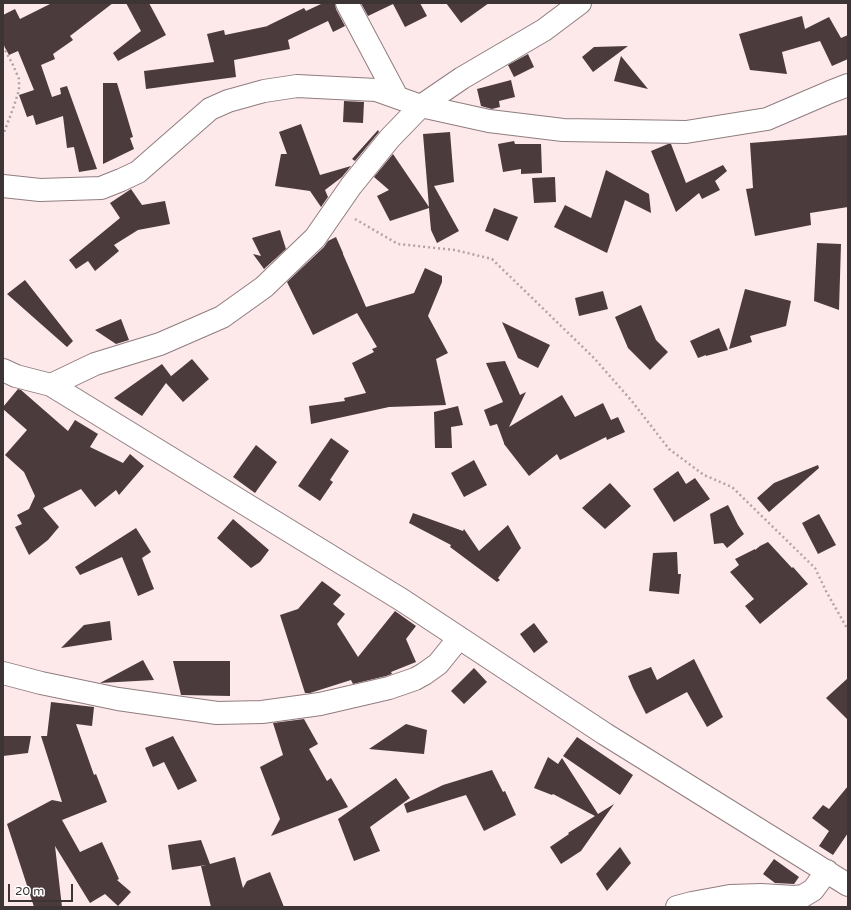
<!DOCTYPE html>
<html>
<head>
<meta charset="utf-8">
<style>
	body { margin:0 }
	#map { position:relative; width:851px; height:910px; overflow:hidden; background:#fde8ea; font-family:"Varela Round",sans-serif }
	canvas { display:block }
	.frame { position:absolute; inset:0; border:4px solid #3c3435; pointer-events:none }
	.scale { position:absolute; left:8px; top:884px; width:65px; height:18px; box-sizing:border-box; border:2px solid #3c3435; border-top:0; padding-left:5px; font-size:12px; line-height:14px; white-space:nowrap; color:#3c3435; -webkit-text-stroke:3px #fff; paint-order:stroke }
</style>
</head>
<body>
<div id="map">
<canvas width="851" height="910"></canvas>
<div class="frame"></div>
<div class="scale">20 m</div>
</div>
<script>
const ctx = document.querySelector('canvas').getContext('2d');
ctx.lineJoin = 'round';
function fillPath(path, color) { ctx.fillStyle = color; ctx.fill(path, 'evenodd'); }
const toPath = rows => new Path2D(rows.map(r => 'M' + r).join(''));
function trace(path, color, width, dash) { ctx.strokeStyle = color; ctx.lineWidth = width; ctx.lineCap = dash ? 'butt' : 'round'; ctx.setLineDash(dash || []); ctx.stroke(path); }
fillPath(toPath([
	[52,3,113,3,70,36,73,40,53,54,55,59,41,65,52,97,61,94,60,88,67,86,97,169,79,172,74,147,67,148,63,116,36,125,33,115,27,117,19,95,34,90,18,51,9,55,3,44,3,15,15,9,20,19],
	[126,3,149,3,166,35,118,61,113,53,141,31],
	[320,3,335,3,336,9,345,26,333,32,328,21,288,40,290,49,234,60,236,77,146,89,144,71,214,62,207,34,224,30,225,35,268,26,267,26,304,8,306,11,321,4],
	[361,3,420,3,427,16,405,27,393,4,368,16],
	[446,3,489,3,461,23],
	[802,16,805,29,829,17,841,38,848,35,848,59,832,66,820,41,782,52,787,74,750,70,739,34],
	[628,46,593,72,582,57,594,47],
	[528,54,534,67,514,77,508,65],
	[621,56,648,89,614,81],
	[511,80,515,97,499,101,500,107,492,109,481,106,477,89],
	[103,83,117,83,133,137,130,138,134,149,103,164],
	[344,101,364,102,363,123,343,122],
	[301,124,320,175,351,166,342,177,325,190,328,197,321,207,310,191,275,186,281,154,287,154,279,132],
	[378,130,379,132,355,161,352,159],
	[450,132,454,182,434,186,459,231,437,243,431,230,429,208,390,221,377,196,389,190,374,177,393,154,429,207,423,134],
	[848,135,848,207,810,213,811,225,755,236,746,189,753,188,750,143],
	[514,141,515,144,541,144,542,173,521,174,521,169,503,172,498,144],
	[668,144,671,144,686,183,723,165,727,171,715,181,720,190,702,199,699,193,676,212,651,151],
	[606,170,649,194,651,213,625,200,607,253,554,227,565,205,591,218],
	[555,177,556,202,534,203,532,178],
	[131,189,142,205,165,201,170,224,138,230,114,245,119,251,95,271,88,261,76,269,69,260,120,218,110,203],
	[494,208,518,217,508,241,485,231],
	[280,230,286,249,264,269,253,254,261,256,252,238],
	[336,237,343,253,343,254,366,307,414,293,425,268,442,276,442,282,428,316,448,353,436,359,446,405,389,407,311,424,309,406,345,401,344,398,366,393,352,363,374,352,372,349,377,347,357,313,313,335,287,282,324,247,328,241],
	[817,243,841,244,839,310,814,301],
	[25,280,73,341,67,347,7,294],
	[745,289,791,301,786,326,750,336,752,342,729,349],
	[603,291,608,309,579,316,575,298],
	[641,305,656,340,668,352,650,370,628,348,615,317],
	[121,319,129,340,116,344,95,330],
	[502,322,550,345,538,368,518,358],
	[719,328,728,350,706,356,706,355,698,358,690,341],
	[192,359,209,379,183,402,166,383,142,416,114,398,162,364,171,376,170,377],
	[505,361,520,395,526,392,509,427,562,395,575,417,603,403,611,420,618,417,625,432,607,440,606,437,560,460,557,454,529,476,504,444,504,443,497,424,490,426,484,410,503,402,486,363],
	[18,389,21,390,68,431,75,420,98,434,90,447,123,463,130,454,144,466,119,495,116,490,95,507,81,489,43,508,59,527,48,540,29,555,15,527,22,524,17,515,29,509,35,496,24,472,5,455,27,430,3,409,3,407],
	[458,406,463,425,451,427,452,448,435,448,434,412],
	[331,438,349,451,330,480,333,482,320,501,298,486],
	[256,445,277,462,255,493,233,477],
	[474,460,487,485,464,497,451,473],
	[818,465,819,468,769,512,757,498,774,483],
	[678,471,686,484,695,478,710,499,674,522,653,489],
	[610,483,631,506,605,529,582,508],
	[728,505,738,525,744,534,727,548,723,543,714,544,710,514],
	[413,513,463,531,464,529,479,551,508,525,521,548,498,578,500,580,497,582,450,547,451,545,409,523],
	[819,514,836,545,818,554,802,523],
	[233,519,269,550,260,562,251,568,217,538],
	[136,528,151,552,142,558,154,589,138,596,122,557,80,575,75,567],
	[768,542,792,568,793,567,808,584,760,624,745,606,754,599,730,572,739,565,735,559,755,549,755,550,760,546],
	[677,552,678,574,681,574,679,594,649,591,653,553],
	[322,581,341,595,333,604,345,614,337,624,358,657,395,611,416,626,406,639,416,662,391,672,392,674,386,676,353,684,351,680,310,693,305,693,280,615,298,609],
	[110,621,112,640,61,648,84,625],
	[534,623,548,642,534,653,520,634],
	[694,659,723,717,707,727,687,692,646,714,633,688,628,676,651,667,657,680],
	[143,660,154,680,100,683],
	[173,661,230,661,230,696,181,695],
	[474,668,487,682,464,704,451,691],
	[848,678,848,720,826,698],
	[51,702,94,707,92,726,76,724,94,775,96,774,107,802,62,820,80,852,102,842,119,879,117,880,131,892,118,906,105,894,90,903,55,846,62,907,34,907,7,824,52,800,62,802,41,736,47,736],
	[304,719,318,744,309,749,327,781,331,778,348,807,271,836,280,819,260,767,283,755,273,723],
	[406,724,427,730,424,754,369,749],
	[3,736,31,736,28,753,3,756],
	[173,736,197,781,178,790,164,762,153,767,145,748],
	[577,737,633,775,620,795,563,756],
	[548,757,558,764,562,758,598,814,614,804,581,851,561,864,550,847,569,834,568,833,595,816,553,794,552,795,534,788],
	[492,770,503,792,505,791,516,815,484,831,466,795,407,813,404,804,443,785],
	[396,778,410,798,370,827,380,851,354,861,338,819],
	[848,786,848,833,833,855,819,846,829,831,812,818,823,805,829,809],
	[201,840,210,864,235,857,243,888,247,881,270,872,284,907,211,907,201,866,206,865,172,870,168,845],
	[620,847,631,863,607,891,596,874],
	[774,859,799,877,794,884,775,883,763,874]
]), '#4b3b3d');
const minor = toPath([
	[347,3,397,97],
	[3,186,40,190,101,188,121,180,138,172,210,109,228,101,264,91,297,86,376,90,421,106,489,121,563,130,686,132,767,119,830,92,848,85],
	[3,370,16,376,51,385,402,600,605,734,848,885],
	[51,385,95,364,160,344,222,317,264,287,315,238,351,186,390,138,421,106,462,78,544,30,580,3],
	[3,673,41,683,118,699,217,713,262,712,320,704,389,688,415,679,424,674,438,664,459,638],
	[677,907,692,903,730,896,761,895,794,897,803,896,813,890,827,871]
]);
trace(minor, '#907d80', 24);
trace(toPath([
	[3,46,13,65,19,79,19,90,14,106,3,135],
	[355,219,398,244,455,250,492,259,594,358,631,400,669,449,704,475,732,487,815,568,826,591,848,630]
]), '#b3a3a5', 2.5, [2, 3]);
trace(minor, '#fff', 22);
</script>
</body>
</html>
